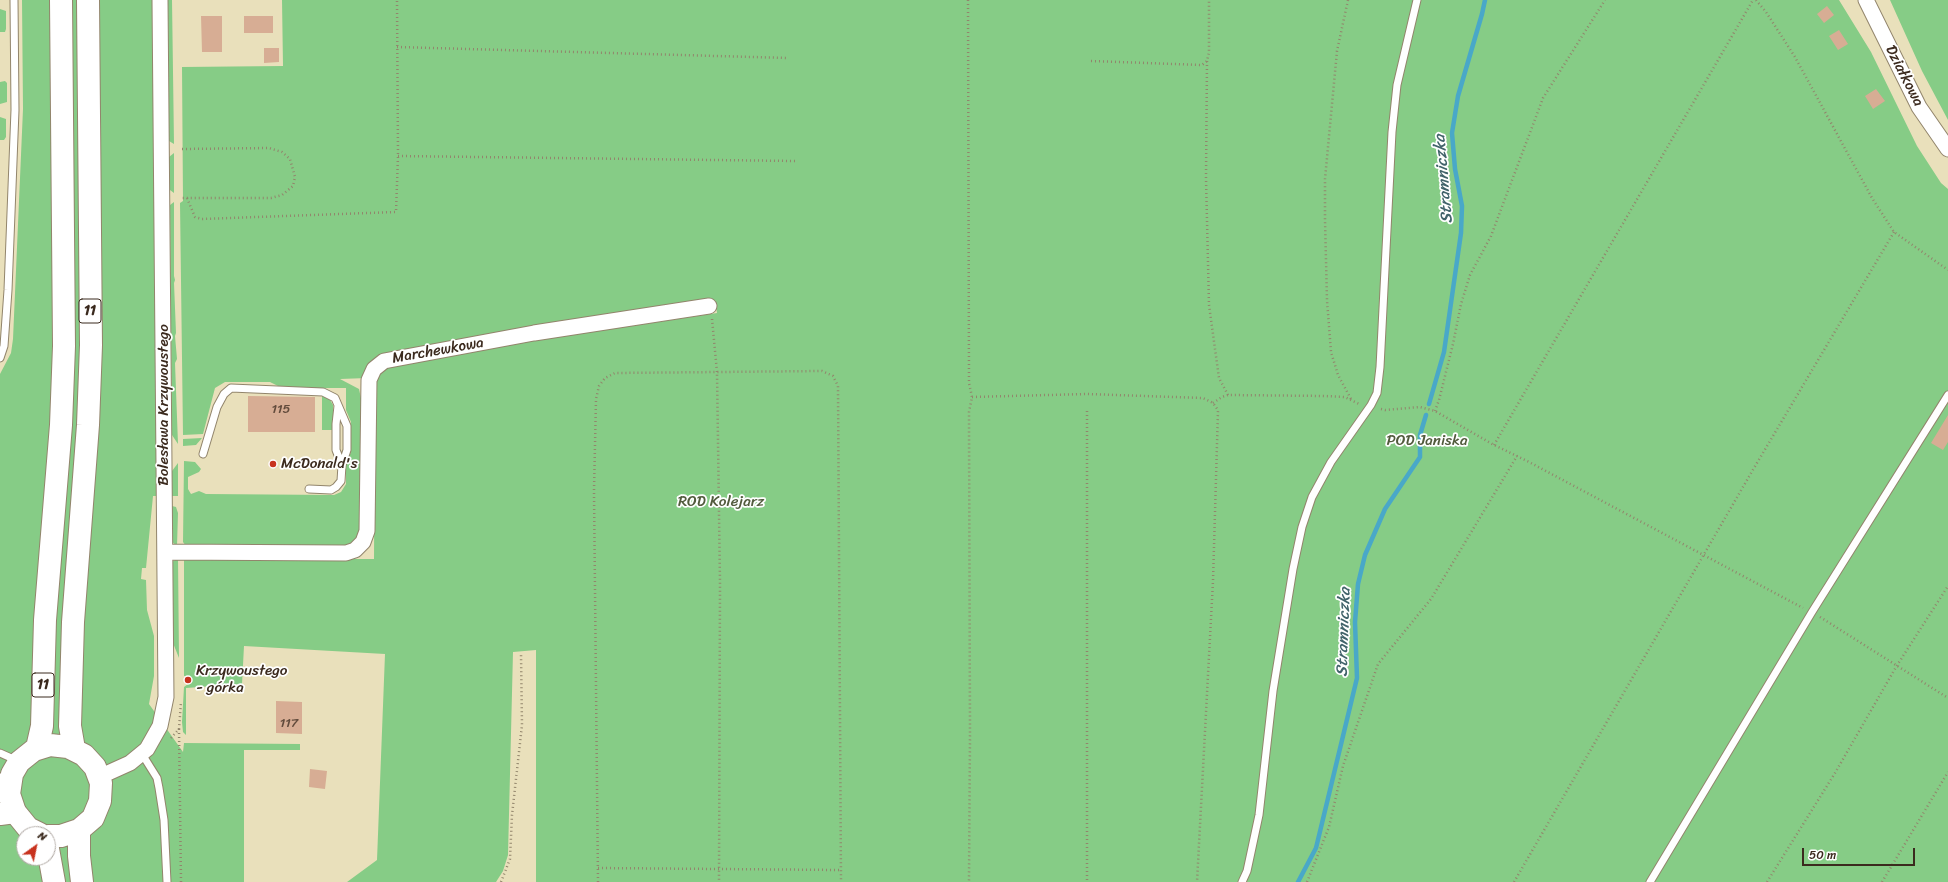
<!DOCTYPE html>
<html>
<head>
<meta charset="utf-8">
<style>
	body { margin:0 }
	#map { position:relative; width:1948px; height:882px; overflow:hidden; background:#e9e0bb; font-family:Sriracha,sans-serif }
	canvas { display:block }
	.north { position:absolute; left:16px; top:826px; width:40px; height:40px; box-sizing:border-box; background:#fff; border:1px solid #b1aaa5; border-radius:50%; rotate:33deg; font-size:11px; font-weight:700; line-height:16px; text-align:center; color:#3b2a1e }
	.north::after { content:''; display:block; margin:auto; width:14px; height:18px; background:#c8321e; clip-path:polygon(50% 0,100% 100%,50% 72%,0 100%) }
	.scale { position:absolute; left:1802px; top:848px; width:113px; height:18px; box-sizing:border-box; border:2px solid #3b2a1e; border-top:0; padding-left:5px; font-size:12px; line-height:14px; white-space:nowrap; color:#3b2a1e; -webkit-text-stroke:3px #fff; paint-order:stroke }
</style>
</head>
<body>
<div id="map">
<canvas width="1948" height="882"></canvas>
<div class="north">N</div>
<div class="scale">50 m</div>
</div>
<script>
const ctx = document.querySelector('canvas').getContext('2d');
ctx.lineJoin = 'round';
function fillPath(path, color) { ctx.fillStyle = color; ctx.fill(path, 'evenodd'); }
const toPath = rows => new Path2D(rows.map(r => 'M' + r).join(''));
function trace(path, color, width, dash) { ctx.strokeStyle = color; ctx.lineWidth = width; ctx.lineCap = dash ? 'butt' : 'round'; ctx.setLineDash(dash || []); ctx.stroke(path); }
function label(font, color, halo, rows, align = 'center') {
  ctx.font = font + ' Sriracha,sans-serif'; ctx.lineWidth = 3.5; ctx.setLineDash([]); ctx.textBaseline = 'middle'; ctx.strokeStyle = halo; ctx.fillStyle = color; for (const [text, x, y, turn = 0] of rows) {
    ctx.save(); ctx.translate(x, y); ctx.rotate((+turn || 0) * Math.PI / 180); ctx.textAlign = isNaN(turn) ? turn : align; if (halo) ctx.strokeText(text, 0, 0); ctx.fillText(text, 0, 0); ctx.restore();
  }
}
fillPath(toPath([
	[22,0,52,0,54,622,71,0,79,0,82,622,97,0,154,0,158,496,153,496,146,568,142,568,141,579,146,580,147,610,154,636,154,676,149,704,183,752,184,743,300,744,300,750,244,750,244,882,0,882,0,374,11,353,13,339,23,109],
	[24,834,48,834,48,858,24,858],
	[168,0,172,0,174,144,169,141],
	[282,0,1839,0,1871,52,1917,146,1941,183,1948,189,1948,882,536,882,536,650,513,652,508,855,503,871,496,882,347,882,377,860,385,654,244,646,242,684,186,688,186,735,183,732,182,722,184,687,188,684,188,676,184,676,184,559,374,559,375,378,387,367,532,341,717,313,715,300,615,314,390,354,367,378,340,379,359,389,362,403,359,536,350,548,186,546,183,542,184,461,195,462,201,469,199,472,188,477,188,489,191,494,199,491,206,494,334,495,341,492,346,484,346,463,351,452,351,422,346,410,346,388,282,388,270,382,225,382,215,388,203,434,183,435,180,203,183,201,182,67,283,66],
	[1890,0,1948,0,1948,120,1922,71],
	[0,9,6,11,6,29,5,32,0,32],
	[5,81,7,83,7,102,0,104,0,82],
	[0,117,6,119,6,137,4,140,0,140],
	[174,153,174,193,170,190,169,157],
	[174,202,174,276,175,280,174,283,176,333,175,336,177,359,175,363,178,444,172,435,170,205],
	[322,396,329,398,333,405,333,430,322,430],
	[202,438,196,445,183,446,183,439],
	[178,463,178,496,172,496,172,471],
	[172,506,176,507,178,513,177,546,172,542],
	[178,558,179,658,173,643,172,562]
]), '#86cc86');
trace(toPath([
	[1429,404,1444,352,1461,233,1462,206,1455,169,1452,133,1458,96,1482,14,1485,0],
	[1298,882,1316,848,1357,678,1355,622,1358,584,1365,555,1385,509,1420,457,1420,435,1426,415]
]), '#49a8c8', 4.5);
fillPath(toPath([
	[1827,6,1834,15,1824,23,1817,14],
	[201,16,222,16,222,52,202,52],
	[244,16,273,16,273,33,244,33],
	[1839,30,1848,44,1838,50,1829,36],
	[264,48,279,48,279,62,264,63],
	[1876,89,1885,101,1873,109,1865,96],
	[248,396,315,397,315,432,248,432],
	[1948,415,1948,442,1943,450,1931,443],
	[276,701,302,702,302,734,276,733],
	[310,769,327,771,325,789,309,787]
]), '#d7ad94');
const lane = toPath([
	[0,358,4,346,8,290,15,110,14,0],
	[203,454,217,407,224,394,231,388,323,392,335,398,347,426,347,450,342,465],
	[309,489,331,490,336,487,341,481,342,465,336,450,336,424,338,406],
	[0,753,18,761],
	[142,754,157,778,159,788,164,820,167,882],
	[1242,882,1247,871,1259,815,1273,691,1293,569,1302,527,1312,497,1331,462,1371,405,1377,393,1380,367,1392,132,1397,85,1417,0],
	[1650,882,1812,612,1948,395]
]);
const street = toPath([
	[1866,0,1919,107,1948,149],
	[166,552,346,553,355,550,363,542,367,531,369,380,374,369,384,361,534,333,709,306],
	[99,777,130,763,147,749,160,726,166,697,160,0]
]);
const primary = toPath([
	[37,748,42,726,45,620,61,425,64,346,61,0],
	[74,749,70,726,73,622,88,425,91,345,88,0],
	[79,830,79,856,82,882],
	[40,834,28,828,15,812,9,794,12,774,19,762,34,750,50,745,68,747,84,755,95,767,101,783,100,801,93,818,79,830,61,836,48,836],
	[48,849,54,882]
]);
const highway = toPath([
	[0,786,10,781],
	[0,814,15,812]
]);
trace(lane, '#92856c', 9);
trace(street, '#92856c', 17);
trace(primary, '#92856c', 24);
trace(highway, '#92856c', 24);
trace(toPath([
	[968,0,969,383,972,397,969,412,970,735,969,882],
	[1348,0,1337,51,1325,179,1325,220,1327,300,1331,352,1338,375,1351,399],
	[1756,0,1766,12,1795,57,1872,198,1894,232,1948,270],
	[397,47,788,58],
	[1091,61,1202,65,1207,61,1209,52,1209,0],
	[1207,61,1206,178,1209,305,1219,378,1228,395],
	[182,149,269,148,282,152,290,159,295,177,293,186,282,195,271,198,182,198],
	[398,156,795,161],
	[187,198,195,217,202,219,396,212,398,156,397,0],
	[712,319,717,372,720,583,719,882],
	[972,397,1087,394,1203,398,1213,403,1218,410,1213,581,1197,882],
	[1213,403,1222,397,1228,395,1325,396,1345,397,1359,404],
	[1381,409,1385,410,1420,407,1435,411,1494,445,1529,462,1803,608],
	[1087,411,1087,882],
	[1435,411,1439,400,1453,344,1461,304,1470,275,1491,236,1543,98,1605,0],
	[1494,445,1753,0],
	[1820,617,1948,698],
	[179,729,181,882],
	[171,738,179,729,181,702],
	[598,868,841,870],
	[501,882,510,859,512,815,522,725,521,653],
	[598,882,594,491,596,399,599,386,605,378,615,373,822,371,833,376,838,386,841,882],
	[1307,882,1329,827,1343,766,1378,664,1431,599,1517,456],
	[1514,882,1754,468,1894,232],
	[1767,882,1835,773,1896,667,1948,586],
	[1882,882,1948,772]
]), '#92856c', 2.5, [1, 3]);
trace(lane, '#fff', 7);
trace(street, '#fff', 15);
trace(primary, '#fff', 22);
trace(highway, '#fff', 22);
for (const [x, y, r, color] of [
	[273,464,4,"#c8321e"],
	[188,680,4,"#c8321e"]
]) { const dot = new Path2D(); dot.arc(x, y, r, 0, 2 * Math.PI); ctx.fillStyle = color; ctx.fill(dot); trace(dot, '#fff', 1.5); }
label('13px', '#624b3c', null, [
	["115",281,410],
	["117",289,724]
]);
for (const [x, y, w] of [
	[90,311,22],
	[43,685,22]
]) { const box = new Path2D(); box.roundRect(x - w / 2, y - 12, w, 24, 3); ctx.fillStyle = '#fff'; ctx.fill(box); trace(box, '#3b2a1e', 1); }
label('bold 14px', '#3b2a1e', null, [
	["11",90,311],
	["11",43,685]
]);
label('15px', '#3b2a1e', '#fff', [
	["Działkowa",1904,76,63],
	["Marchewkowa",438,351,-10],
	["Bolesława Krzywoustego",164,405,-90]
]);
label('15px', '#525b3d', '#fff', [
	["POD Janiska",1427,441],
	["ROD Kolejarz",721,502]
]);
label('15px', '#3b2a1e', '#fff', [
	["McDonald's",281,464],
	["Krzywoustego",196,671],
	["- górka",196,688]
], 'left');
label('italic 16px', '#41636a', '#fff', [
	["Stramniczka",1444,179,-95],
	["Stramniczka",1344,632,-88]
]);
</script>
</body>
</html>
